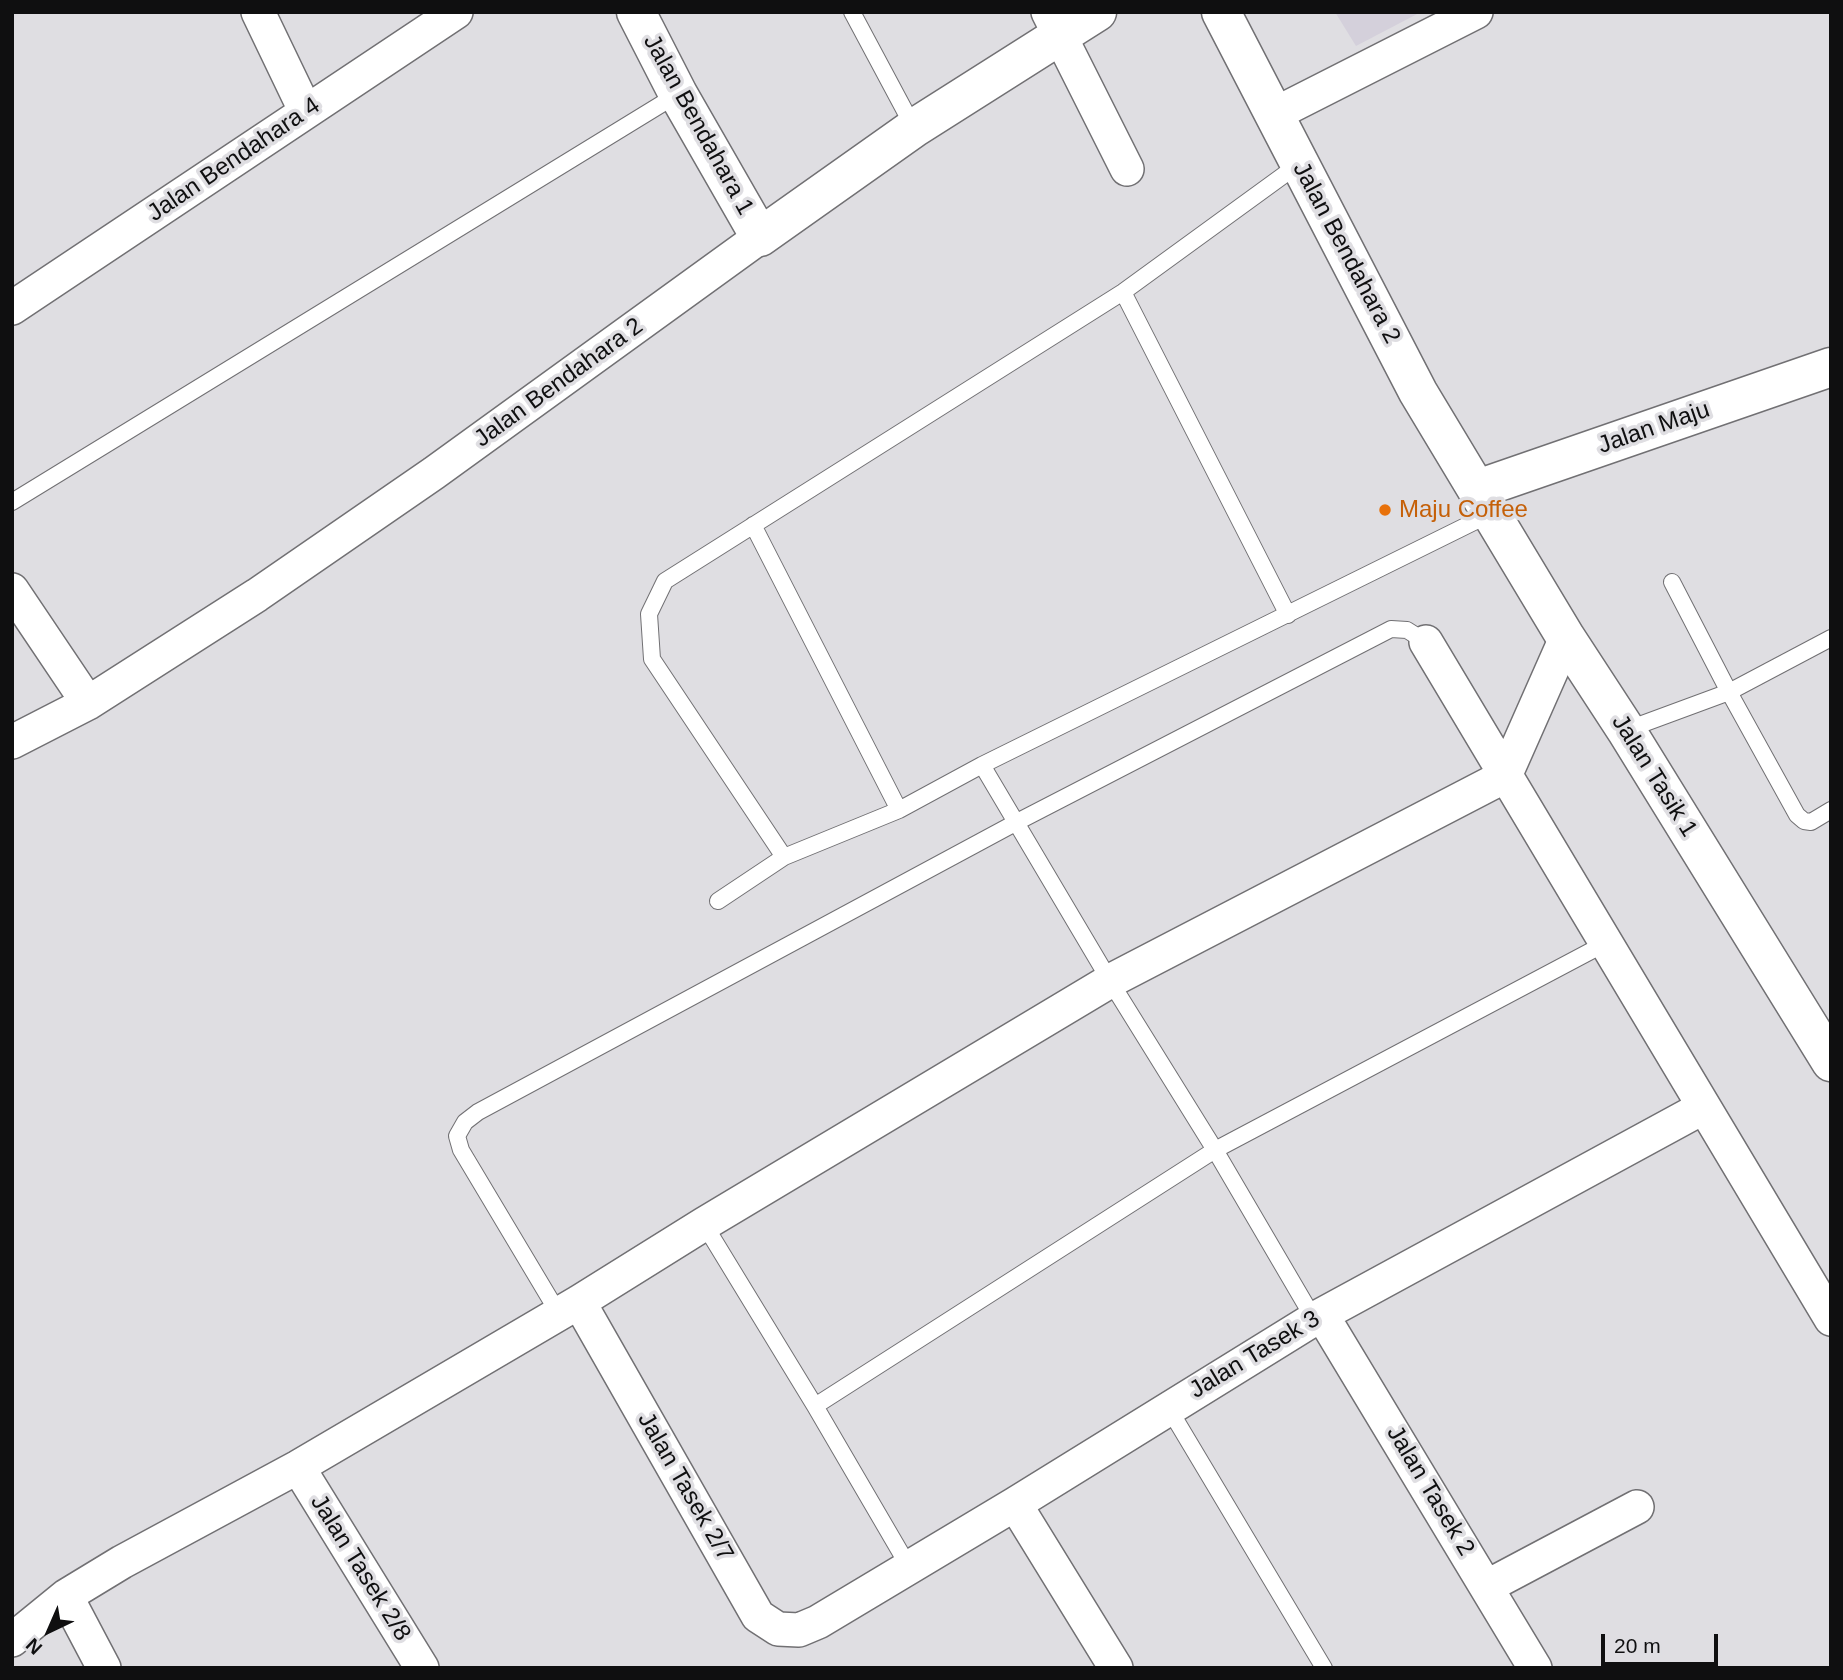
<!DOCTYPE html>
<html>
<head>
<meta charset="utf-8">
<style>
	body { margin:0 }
	#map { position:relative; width:1843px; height:1680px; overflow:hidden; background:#dfdee2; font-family:Helvetica,sans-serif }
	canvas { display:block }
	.frame { position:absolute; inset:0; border:14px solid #0f0f10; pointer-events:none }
	.north { position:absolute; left:14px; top:1596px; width:70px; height:70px; -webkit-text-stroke:5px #dfdee2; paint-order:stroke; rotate:224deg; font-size:19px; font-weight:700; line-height:28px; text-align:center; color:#0f0f10 }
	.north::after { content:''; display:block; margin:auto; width:24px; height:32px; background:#0f0f10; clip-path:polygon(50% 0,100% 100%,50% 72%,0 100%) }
	.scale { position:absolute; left:1601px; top:1634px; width:117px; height:32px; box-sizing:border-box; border:4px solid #0f0f10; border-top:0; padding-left:9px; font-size:21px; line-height:24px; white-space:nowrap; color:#0f0f10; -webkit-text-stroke:5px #dfdee2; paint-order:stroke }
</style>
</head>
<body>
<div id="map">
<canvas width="1843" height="1680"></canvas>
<div class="frame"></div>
<div class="north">N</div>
<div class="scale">20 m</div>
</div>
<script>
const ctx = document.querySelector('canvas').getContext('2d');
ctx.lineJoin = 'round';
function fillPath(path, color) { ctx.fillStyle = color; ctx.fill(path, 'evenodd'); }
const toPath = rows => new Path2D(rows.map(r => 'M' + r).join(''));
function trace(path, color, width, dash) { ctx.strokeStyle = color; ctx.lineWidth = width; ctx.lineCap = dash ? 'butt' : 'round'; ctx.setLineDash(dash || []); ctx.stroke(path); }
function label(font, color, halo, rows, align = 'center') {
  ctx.font = font + ' Helvetica,sans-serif'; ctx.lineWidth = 7; ctx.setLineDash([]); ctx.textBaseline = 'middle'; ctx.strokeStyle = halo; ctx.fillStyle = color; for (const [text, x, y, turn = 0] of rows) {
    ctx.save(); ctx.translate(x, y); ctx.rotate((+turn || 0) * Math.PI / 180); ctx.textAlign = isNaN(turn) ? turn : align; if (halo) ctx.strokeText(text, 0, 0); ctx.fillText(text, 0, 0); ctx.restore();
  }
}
fillPath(toPath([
	[1335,12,1421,12,1356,46]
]), '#d4d0db');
const lane = toPath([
	[852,12,914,128],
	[1123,292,1288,615],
	[12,502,678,94],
	[753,525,899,810],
	[1672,582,1729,692,1797,815,1804,821,1811,822,1831,810],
	[1626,730,1729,692,1831,638],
	[982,765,1110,981,1215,1150,1314,1319],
	[784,857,652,659,649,614,665,581,1123,292,1299,164],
	[718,901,784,857,899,810,982,765,1492,513],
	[704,1224,815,1406,909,1567],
	[559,1314,461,1150,457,1136,465,1122,478,1112,1017,822,1391,629,1407,630,1426,642],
	[815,1406,1215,1150,1606,943],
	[1168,1407,1324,1668]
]);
const street = toPath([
	[258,12,306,112],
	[1048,12,1127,169],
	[1275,114,1476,12],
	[12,308,456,12],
	[12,590,88,703],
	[1426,642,1831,1319],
	[12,742,88,703,257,595,434,473,760,237],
	[579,1302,758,1616,778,1629,799,1630,818,1622,1015,1504,1314,1319,1704,1107],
	[1322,1315,1535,1668],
	[298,1467,422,1668],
	[1015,1504,1116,1668],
	[1488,1586,1637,1507],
	[66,1596,104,1668],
	[12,1640,66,1596,122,1562,298,1467,579,1302,704,1224,1110,981,1505,776,1566,638]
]);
const secondary = toPath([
	[636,12,678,94,760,237,914,128,1097,12],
	[1221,12,1418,392,1566,638,1626,730,1831,1062],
	[1478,489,1831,367]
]);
trace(lane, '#717073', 18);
trace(street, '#717073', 36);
trace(secondary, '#717073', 41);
trace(lane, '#fff', 16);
trace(street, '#fff', 33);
trace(secondary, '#fff', 38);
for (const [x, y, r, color] of [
	[1385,510,7,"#e8710a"]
]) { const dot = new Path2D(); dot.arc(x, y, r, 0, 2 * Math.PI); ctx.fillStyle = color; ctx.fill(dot); trace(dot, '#dfdee2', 2.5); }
label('24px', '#0f0f10', '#dfdee2', [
	["Jalan Bendahara 1",698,125,61],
	["Jalan Bendahara 4",234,160,-34],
	["Jalan Bendahara 2",1346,253,62],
	["Jalan Bendahara 2",559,383,-36],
	["Jalan Maju",1654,428,-19],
	["Jalan Tasik 1",1654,776,58],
	["Jalan Tasek 3",1255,1355,-31],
	["Jalan Tasek 2/7",685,1487,60],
	["Jalan Tasek 2",1430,1491,59],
	["Jalan Tasek 2/8",360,1568,58]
]);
label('24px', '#c56008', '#dfdee2', [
	["Maju Coffee",1399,510]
], 'left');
</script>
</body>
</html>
